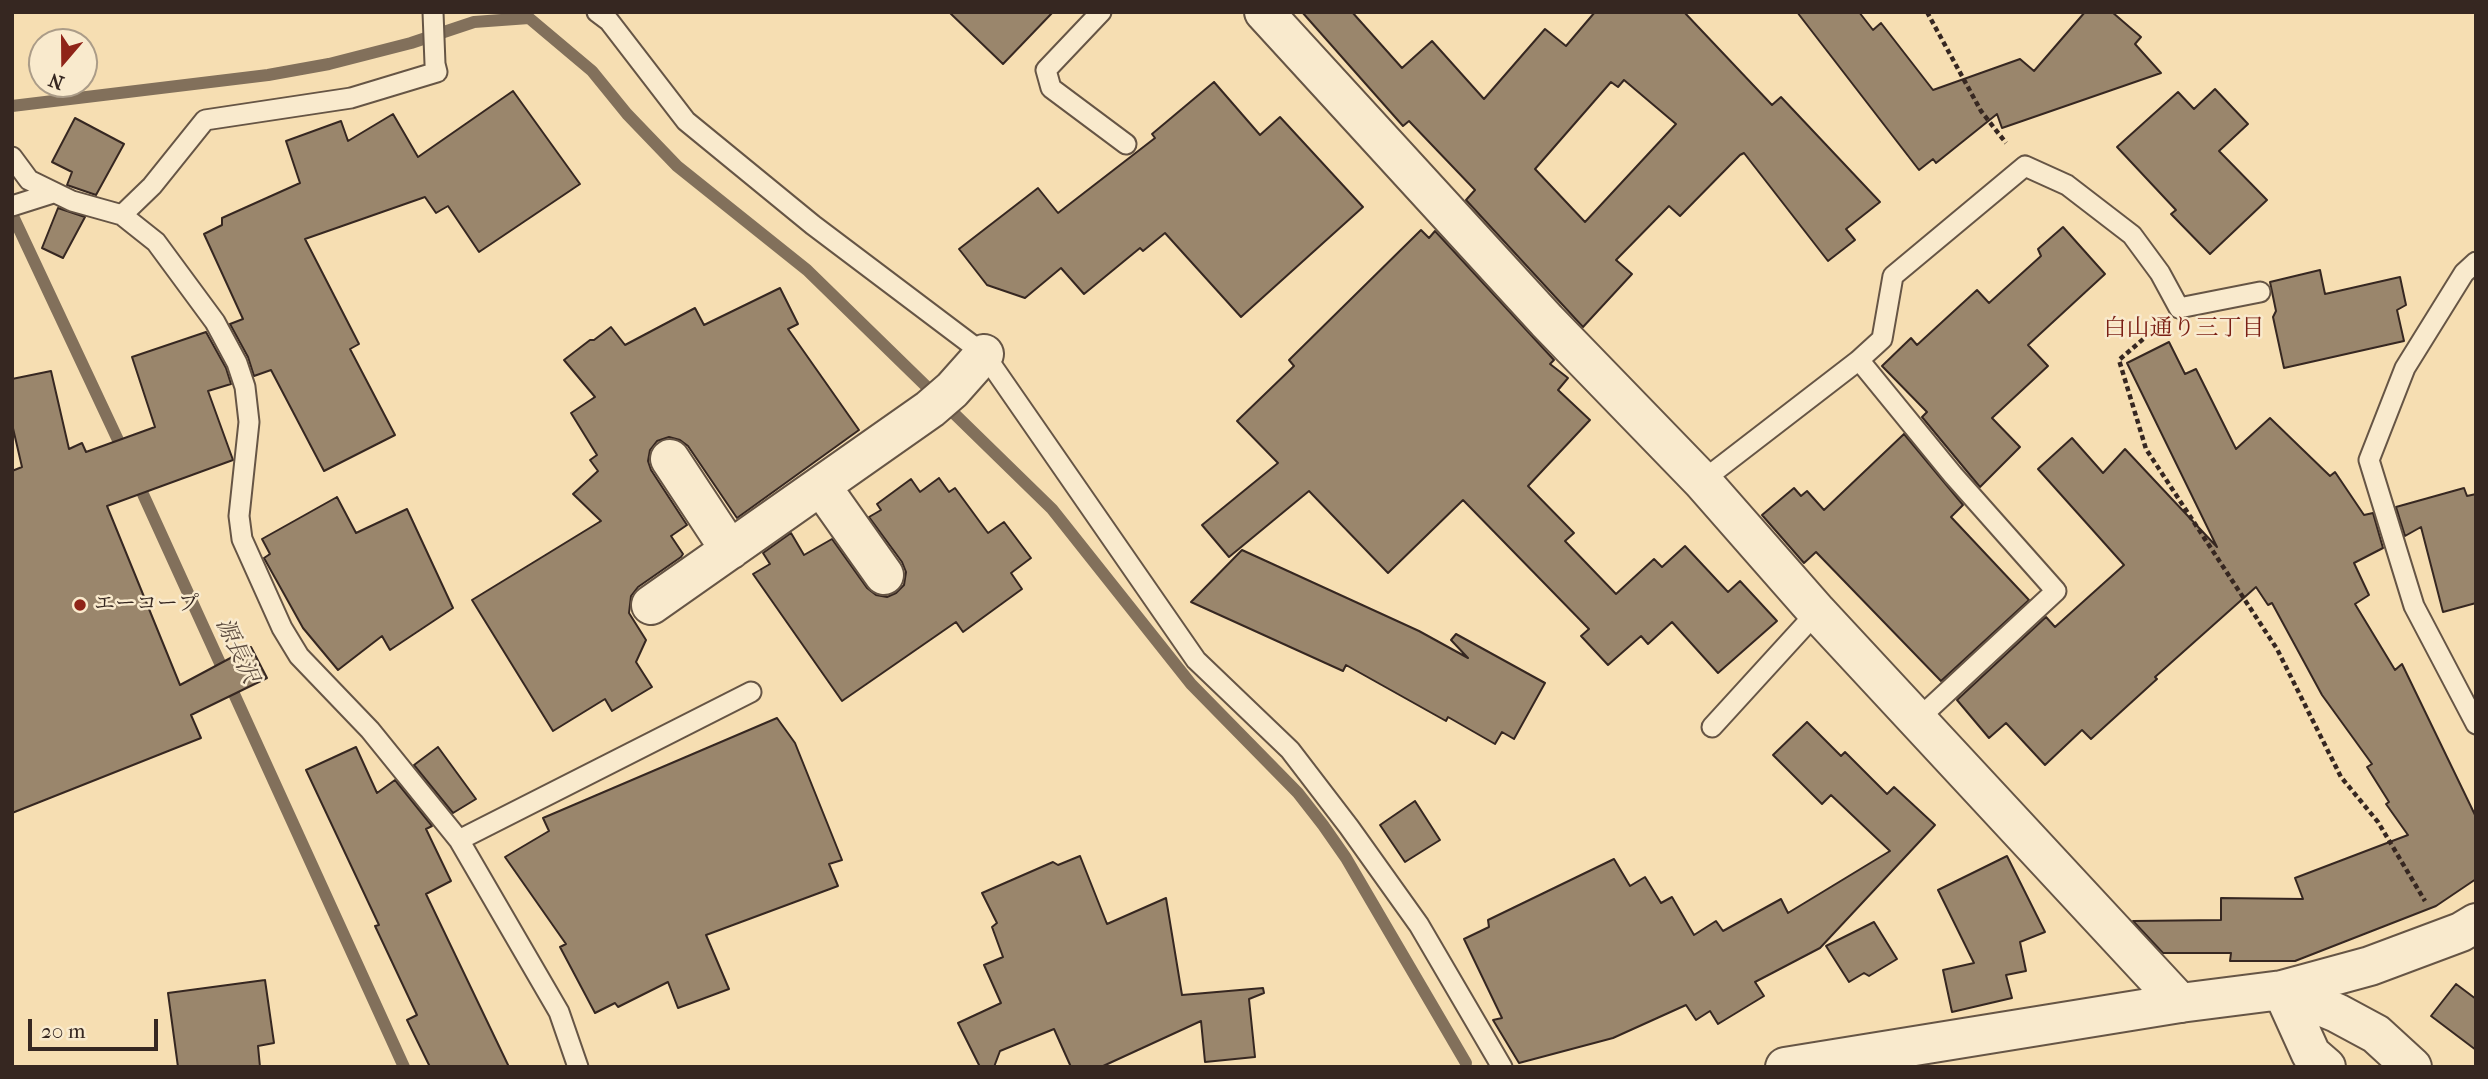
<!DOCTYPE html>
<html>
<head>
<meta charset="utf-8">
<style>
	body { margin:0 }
	#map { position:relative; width:2488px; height:1079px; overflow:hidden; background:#f6deb2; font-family:"IM FELL French Canon",serif }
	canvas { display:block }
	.frame { position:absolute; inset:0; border:14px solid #362721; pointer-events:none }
	.north { position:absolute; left:28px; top:28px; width:70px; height:70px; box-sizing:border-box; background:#f9eacd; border:2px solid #ab9c88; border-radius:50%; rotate:200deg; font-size:19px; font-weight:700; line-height:28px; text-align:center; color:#362721 }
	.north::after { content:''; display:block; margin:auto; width:24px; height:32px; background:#8f2418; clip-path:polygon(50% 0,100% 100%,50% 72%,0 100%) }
	.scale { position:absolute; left:28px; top:1019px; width:130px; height:32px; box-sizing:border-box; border:4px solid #362721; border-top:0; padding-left:9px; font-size:21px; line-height:24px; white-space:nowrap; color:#362721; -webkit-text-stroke:5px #f9eacd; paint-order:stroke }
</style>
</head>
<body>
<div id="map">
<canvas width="2488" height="1079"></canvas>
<div class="frame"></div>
<div class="north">N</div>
<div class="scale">20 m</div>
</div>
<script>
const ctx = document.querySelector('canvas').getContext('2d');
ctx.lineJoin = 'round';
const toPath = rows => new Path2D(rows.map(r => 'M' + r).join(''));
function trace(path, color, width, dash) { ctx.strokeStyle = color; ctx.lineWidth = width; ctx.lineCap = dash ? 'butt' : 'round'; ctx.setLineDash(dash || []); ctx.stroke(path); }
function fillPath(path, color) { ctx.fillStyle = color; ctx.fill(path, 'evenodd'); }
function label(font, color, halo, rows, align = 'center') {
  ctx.font = font + ' "IM FELL French Canon","Noto Serif JP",serif'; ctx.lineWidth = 5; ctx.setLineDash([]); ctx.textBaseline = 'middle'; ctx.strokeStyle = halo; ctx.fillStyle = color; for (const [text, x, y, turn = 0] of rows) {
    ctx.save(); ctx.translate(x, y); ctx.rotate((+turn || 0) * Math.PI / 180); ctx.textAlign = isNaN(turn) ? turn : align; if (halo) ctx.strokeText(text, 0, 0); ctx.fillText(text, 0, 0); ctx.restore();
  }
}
trace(toPath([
	[12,106,268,75,329,64,411,43,474,22,529,18,592,71,627,114,677,166,807,270,1052,509,1191,684,1298,793,1323,825,1346,858,1466,1063],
	[12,214,125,455],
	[137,481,404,1067]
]), '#82705b', 12);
const building = toPath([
	[949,12,1053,12,1003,64,949,12],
	[1302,12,1352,12,1402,68,1432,41,1484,99,1545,29,1566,46,1595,12,1684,12,1772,105,1781,97,1880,202,1846,229,1855,240,1828,261,1744,153,1740,155,1680,216,1669,206,1616,260,1632,274,1583,327,1466,200,1475,190,1409,121,1403,126,1302,12],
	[1624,80,1676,124,1585,222,1535,169,1611,82,1618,87,1624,80],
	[1797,12,1859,12,1873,30,1881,23,1933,90,2020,59,2034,71,2085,12,2112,12,2141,37,2135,44,2161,73,2002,128,1997,114,1936,163,1933,159,1919,170,1797,12],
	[1214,82,1260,135,1280,117,1363,207,1241,317,1165,233,1143,251,1140,248,1084,294,1061,268,1025,298,987,285,959,249,1038,188,1058,213,1155,138,1152,134,1214,82],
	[2215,89,2248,124,2219,151,2267,200,2210,254,2171,214,2176,210,2117,147,2178,92,2194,109,2215,89],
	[513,91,580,184,479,252,448,206,436,213,425,197,305,239,359,344,350,349,395,435,324,471,271,370,254,376,248,357,230,324,243,319,204,234,222,225,222,218,300,183,286,141,341,121,348,141,393,114,418,157,513,91],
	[75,118,124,144,96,195,67,185,72,172,52,162,75,118],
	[58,208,85,217,63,258,42,248,58,208],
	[2063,227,2105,274,2028,345,2048,366,1992,418,2020,447,1980,487,1922,417,1927,412,1882,366,1911,338,1917,345,1977,290,1989,303,2041,256,2038,249,2063,227],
	[1421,230,1429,238,1435,231,1554,360,1550,364,1568,378,1558,390,1590,420,1528,486,1574,533,1565,541,1616,594,1654,559,1662,567,1685,546,1728,592,1740,581,1777,621,1718,673,1672,622,1648,644,1641,636,1608,665,1581,636,1589,629,1463,500,1388,573,1309,491,1229,557,1202,525,1278,463,1237,421,1294,366,1289,360,1421,230],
	[2320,270,2325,294,2400,277,2406,305,2397,310,2404,341,2284,368,2273,317,2276,311,2270,282,2320,270],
	[780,288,798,324,788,329,859,430,737,518,688,446,680,440,669,437,657,441,650,450,648,461,651,470,687,525,671,536,683,554,681,557,638,587,631,596,629,613,646,640,636,662,652,687,612,711,605,699,553,731,472,600,601,521,573,494,598,471,590,460,597,455,571,413,595,397,564,360,590,340,594,340,611,327,625,345,695,308,704,325,780,288],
	[206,332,226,368,231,384,208,391,233,460,107,506,180,685,251,647,267,678,191,715,201,738,12,813,12,471,22,467,12,424,12,379,51,371,69,449,82,443,86,452,155,427,132,357,206,332],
	[2169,342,2185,374,2196,369,2236,449,2270,418,2330,476,2335,472,2364,515,2373,513,2383,548,2354,563,2369,595,2355,604,2395,670,2402,664,2476,817,2476,879,2436,906,2295,961,2230,961,2231,953,2163,953,2133,921,2221,920,2221,898,2303,899,2295,878,2408,835,2386,804,2389,802,2367,767,2372,764,2322,695,2272,603,2268,605,2256,587,2155,677,2157,679,2091,739,2082,730,2045,765,2006,723,1989,738,1957,700,2046,617,2055,627,2124,565,2038,469,2072,438,2103,473,2125,449,2217,547,2127,363,2169,342],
	[1904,434,1963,505,1951,517,2029,600,1941,681,1816,552,1804,563,1762,515,1794,488,1801,496,1807,491,1824,510,1904,434],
	[939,478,949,492,955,488,988,533,1004,522,1031,558,1011,573,1022,589,963,632,956,622,842,701,753,574,770,564,763,553,791,533,804,555,832,539,867,588,876,595,887,597,896,593,904,585,906,572,902,562,869,517,881,510,877,504,911,479,920,492,939,478],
	[2464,488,2467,496,2476,494,2476,603,2443,612,2421,527,2405,536,2396,507,2464,488],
	[337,497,356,533,407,509,453,608,390,650,382,636,338,670,303,628,264,558,270,554,262,539,337,497],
	[1242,550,1419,631,1468,658,1451,640,1456,634,1545,683,1514,739,1502,732,1495,744,1448,717,1446,721,1346,665,1343,671,1191,602,1242,550],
	[777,718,795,743,842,860,829,864,838,886,706,935,729,989,678,1008,668,982,618,1007,615,1003,595,1013,560,947,566,944,505,857,549,831,543,818,777,718],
	[1807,722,1841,756,1845,752,1887,794,1894,787,1935,825,1820,948,1755,982,1764,996,1718,1024,1710,1011,1696,1020,1686,1005,1613,1038,1519,1063,1493,1020,1502,1018,1464,939,1489,927,1488,920,1614,859,1630,886,1645,877,1661,903,1672,897,1694,935,1716,921,1723,931,1781,899,1788,913,1890,851,1831,795,1822,804,1773,755,1807,722],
	[356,747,377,793,395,780,432,826,426,829,451,881,426,894,509,1067,430,1067,407,1020,417,1015,375,926,379,925,306,770,356,747],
	[438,747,476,799,453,813,414,765,438,747],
	[1415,801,1440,840,1405,862,1380,825,1415,801],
	[1080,856,1107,924,1166,898,1182,995,1263,988,1264,993,1249,999,1255,1057,1205,1062,1201,1021,1101,1067,1071,1067,1054,1029,1000,1051,994,1067,980,1067,958,1023,1001,1003,984,965,1003,957,992,927,997,923,982,893,1053,862,1058,865,1080,856],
	[2007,856,2045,932,2020,942,2026,971,2006,975,2012,998,1952,1012,1943,970,1974,963,1938,890,2007,856],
	[1874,922,1897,959,1869,976,1864,973,1849,982,1826,946,1874,922],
	[265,980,274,1043,258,1046,260,1067,178,1067,168,993,265,980],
	[2456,984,2476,999,2476,1050,2431,1016,2456,984]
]);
fillPath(building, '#9a866c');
trace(building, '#362721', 2);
const service = toPath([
	[597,12,609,21,686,121,813,225,984,354,1196,660,1290,750,1349,827,1419,925,1502,1067],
	[1101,12,1046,70,1051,88,1126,144],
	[12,157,29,180,72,201,122,215,152,186,205,120,351,98,437,72,435,64,433,12],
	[12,206,53,193],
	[122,215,156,242,215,322,237,363,245,387,249,422,239,516,242,539,282,628,299,656,370,730,459,840,559,1012,578,1067],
	[2476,262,2464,273,2405,368,2369,460,2414,606,2476,724],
	[1859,360,1953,475,2056,591,1917,720],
	[1702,481,1859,360,1882,339,1893,276,2025,166,2067,185,2132,235,2160,273,2179,308,2260,292],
	[1712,727,1817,612],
	[459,840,751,692]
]);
const minor = toPath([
	[1264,12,1547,321,1702,481,1817,612,2180,1003],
	[670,459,730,550],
	[821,486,884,575],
	[651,605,930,409,952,390,984,354]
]);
const tertiary = toPath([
	[2282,990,2337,1013,2376,1034,2412,1067],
	[2282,990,2311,1054,2326,1067],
	[1785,1067,2180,1003,2282,990,2370,966,2461,932,2476,923]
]);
trace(service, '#665545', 23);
trace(minor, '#665545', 42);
trace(tertiary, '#665545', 42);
trace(toPath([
	[1927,12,1981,111,2006,143],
	[2156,328,2119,360,2146,449,2277,649,2341,777,2378,822,2425,901]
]), '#362721', 4.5, [5, 3.5]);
trace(service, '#f9eacd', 19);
trace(minor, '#f9eacd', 38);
trace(tertiary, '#f9eacd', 38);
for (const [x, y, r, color] of [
	[80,605,7,"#8f2418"]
]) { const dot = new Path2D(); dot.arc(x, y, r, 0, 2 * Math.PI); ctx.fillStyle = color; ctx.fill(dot); trace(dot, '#f9eacd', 2.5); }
label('21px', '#362721', '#f9eacd', [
	["エーコープ",94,605]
], 'left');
label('23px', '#7a1f14', '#f9eacd', [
	["白山通り三丁目",2184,329]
]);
label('italic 23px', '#5c4b3e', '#f9eacd', [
	["源長沢",236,651,65]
]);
</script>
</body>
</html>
